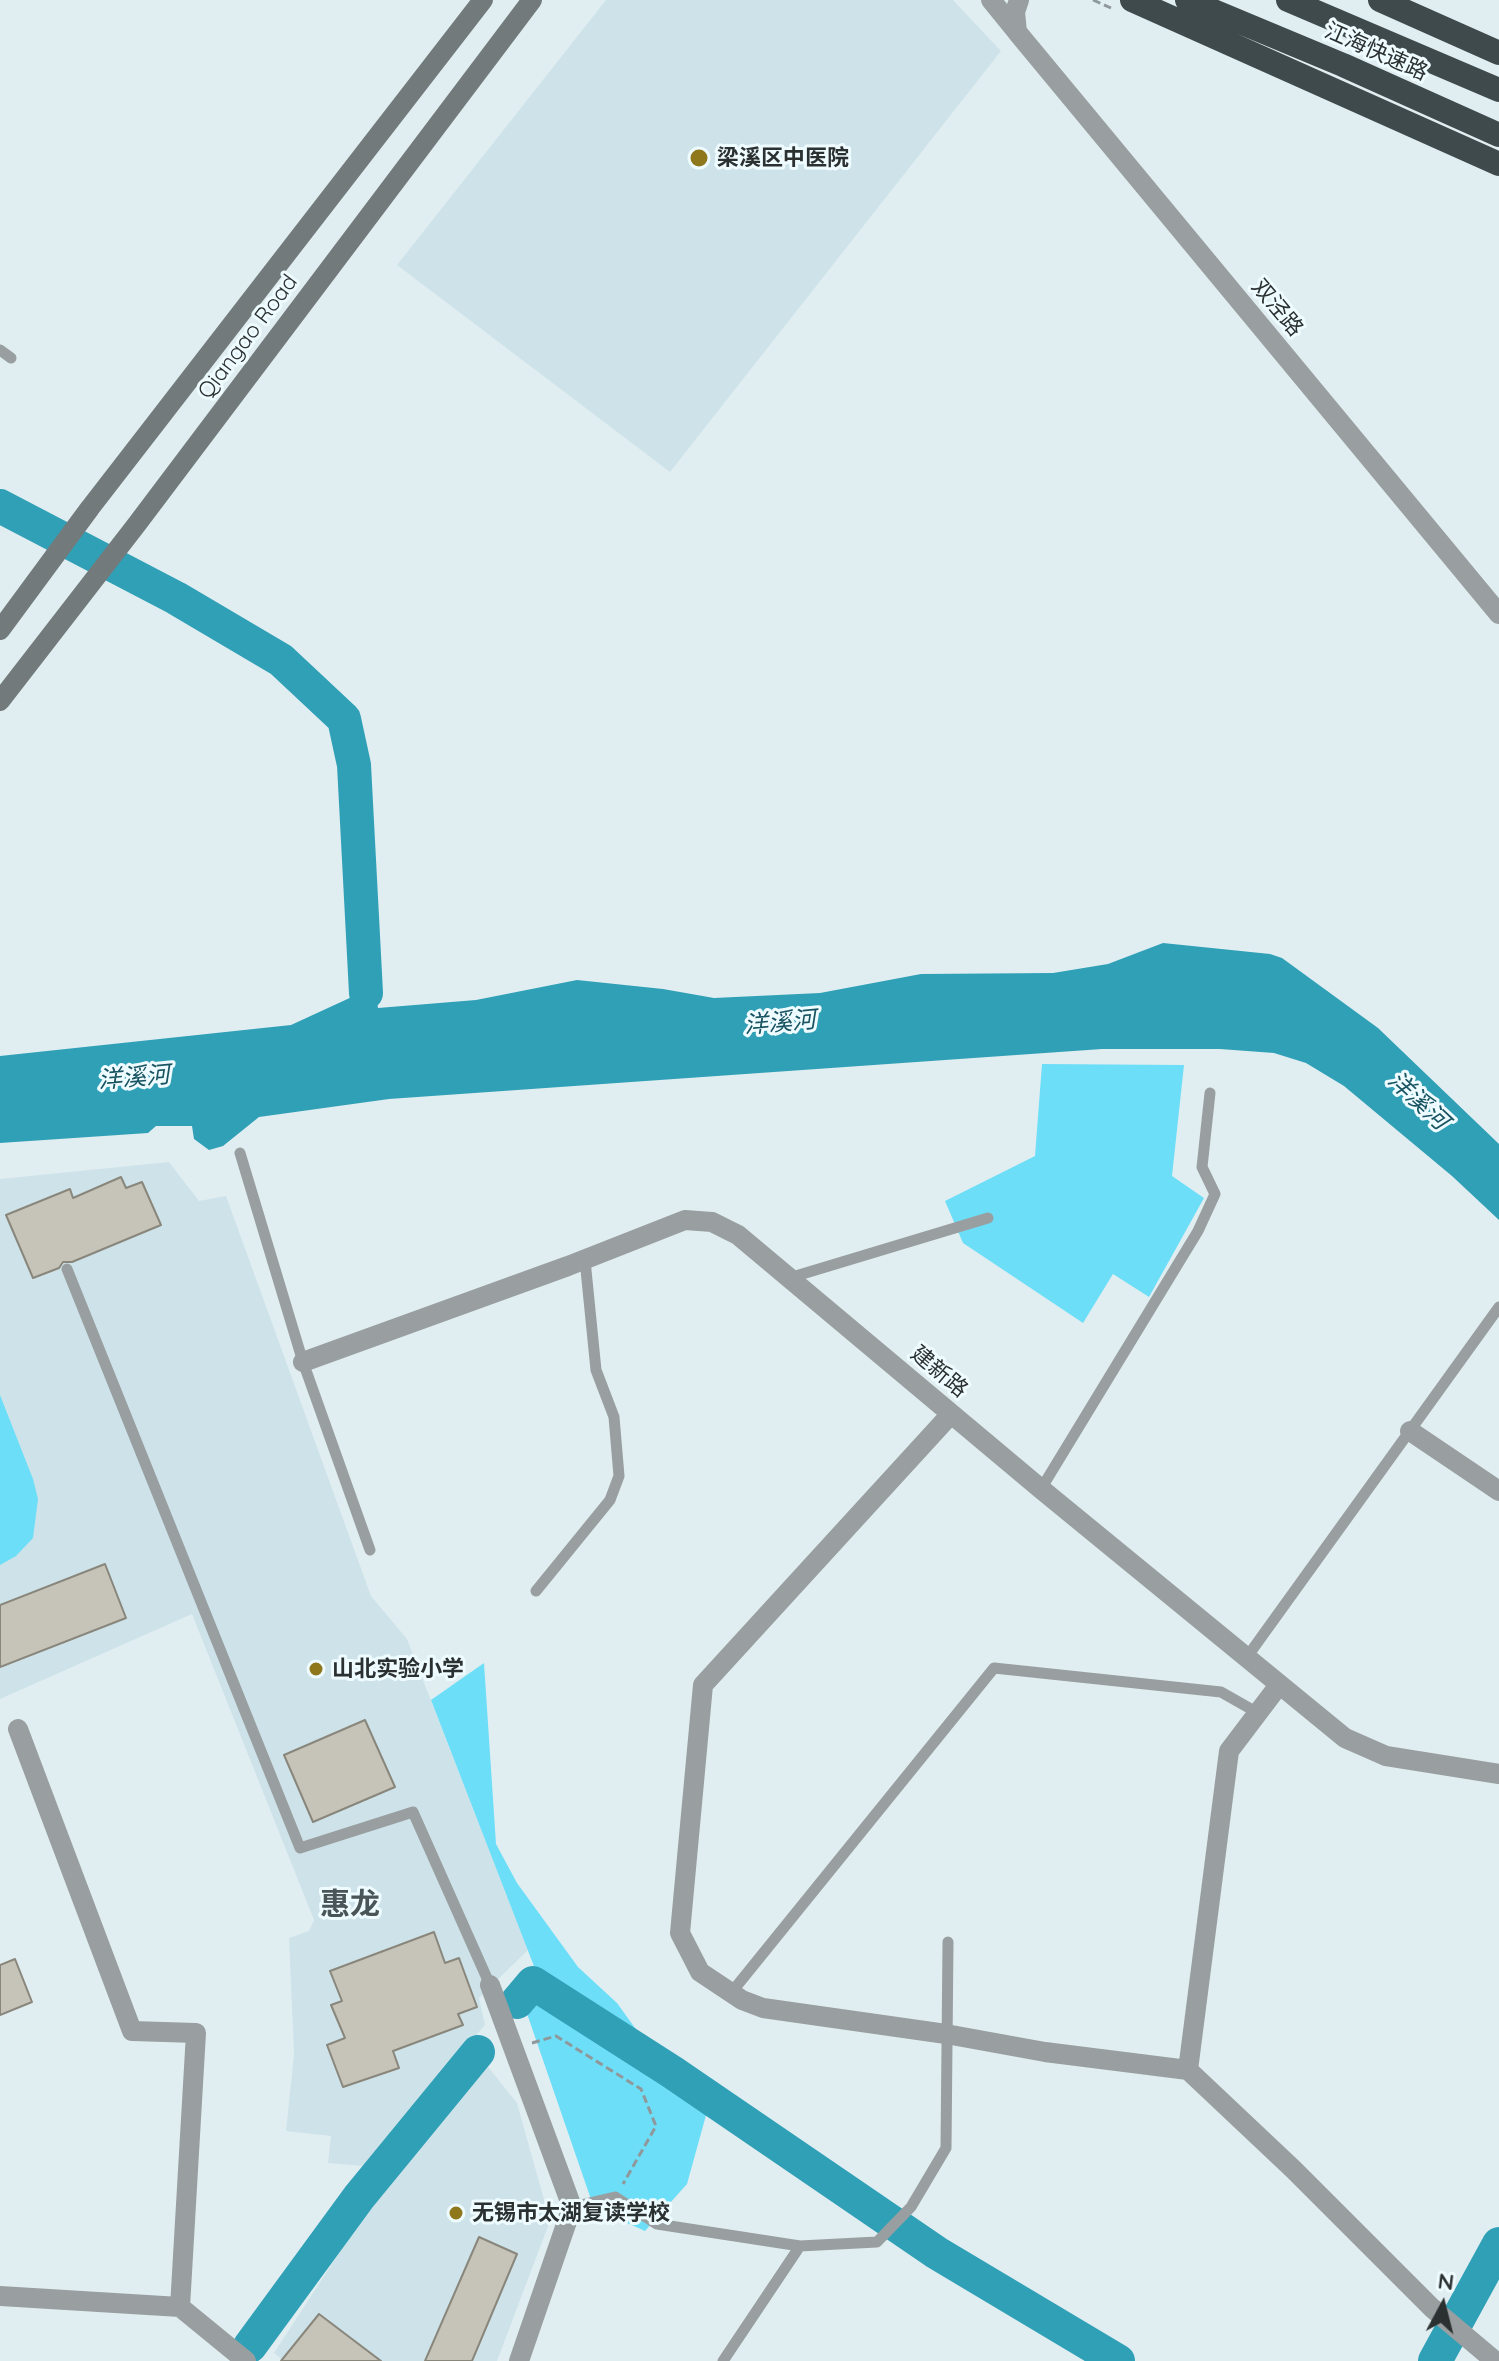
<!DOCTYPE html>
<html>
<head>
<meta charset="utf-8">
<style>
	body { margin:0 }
	#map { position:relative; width:1499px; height:2361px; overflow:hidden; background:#e1eef1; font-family:Quicksand,sans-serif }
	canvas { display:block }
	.north { position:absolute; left:1403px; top:2265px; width:80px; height:80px; -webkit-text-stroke:6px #eefbff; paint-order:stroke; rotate:7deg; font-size:22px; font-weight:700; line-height:32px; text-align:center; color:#2b3031 }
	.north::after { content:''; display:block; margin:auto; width:28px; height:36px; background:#2b3031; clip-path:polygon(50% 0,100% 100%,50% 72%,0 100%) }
</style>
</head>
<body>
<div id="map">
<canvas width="1499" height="2361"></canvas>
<div class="north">N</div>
</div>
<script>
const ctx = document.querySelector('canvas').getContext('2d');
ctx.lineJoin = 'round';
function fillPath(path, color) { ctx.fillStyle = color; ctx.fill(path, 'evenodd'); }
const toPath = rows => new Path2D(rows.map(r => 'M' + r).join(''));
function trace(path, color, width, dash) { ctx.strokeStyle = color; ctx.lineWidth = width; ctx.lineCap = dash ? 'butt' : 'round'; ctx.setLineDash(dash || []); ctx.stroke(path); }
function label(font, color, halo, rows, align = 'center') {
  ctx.font = font + ' Quicksand,"Noto Sans SC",sans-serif'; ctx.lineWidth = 6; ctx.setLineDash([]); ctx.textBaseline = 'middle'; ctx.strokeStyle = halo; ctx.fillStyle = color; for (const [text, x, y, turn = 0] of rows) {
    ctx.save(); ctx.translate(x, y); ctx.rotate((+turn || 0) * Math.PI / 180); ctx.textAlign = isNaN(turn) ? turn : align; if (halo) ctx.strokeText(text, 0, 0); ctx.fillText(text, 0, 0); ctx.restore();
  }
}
fillPath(toPath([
	[606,0,953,0,1001,51,670,472,397,265],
	[169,1162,199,1201,226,1196,371,1596,407,1639,528,1950,479,1998,485,2025,363,2166,328,2163,331,2136,286,2131,294,2054,289,1938,309,1931,314,1920,192,1614,0,1699,0,1179],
	[485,2063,517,2103,550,2221,497,2361,284,2361,274,2353,370,2205]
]), '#cee3e9');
fillPath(toPath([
	[1042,1064,1184,1065,1172,1176,1204,1198,1149,1297,1113,1274,1083,1323,963,1243,945,1201,1035,1156],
	[0,1395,33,1479,38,1499,33,1538,16,1556,0,1565],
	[484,1663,496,1844,517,1883,578,1967,617,2003,643,2039,537,1974,431,1700],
	[534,1994,708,2108,687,2184,645,2231,594,2208,524,2005]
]), '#6ddef8');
fillPath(toPath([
	[1163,943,1270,954,1282,958,1378,1028,1499,1144,1499,1220,1452,1176,1344,1086,1306,1063,1274,1053,1220,1049,1102,1049,389,1099,259,1117,223,1146,209,1150,194,1139,192,1126,156,1126,148,1133,0,1143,0,1056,291,1025,354,996,366,993,376,996,378,1008,476,1000,577,980,663,989,714,998,820,993,921,974,1053,973,1108,964]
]), '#30a0b7');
trace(toPath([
	[0,506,176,598,281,660,344,719,354,765,366,993],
	[517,2002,533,1983,672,2072,937,2253,1118,2361],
	[250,2346,359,2197,478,2052],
	[1435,2361,1499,2244]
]), '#30a0b7', 34);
const building = toPath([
	[121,1177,126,1188,142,1182,161,1225,72,1262,63,1262,59,1268,33,1278,6,1215,70,1189,73,1198,121,1177],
	[105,1564,126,1618,0,1667,0,1605,105,1564],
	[365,1720,395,1787,313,1822,284,1755,365,1720],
	[434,1932,445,1963,459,1958,477,2007,458,2014,463,2025,393,2051,399,2068,343,2087,327,2045,345,2038,331,2005,342,2001,330,1971,434,1932],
	[15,1959,32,2002,0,2015,0,1965,15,1959],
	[479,2237,517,2254,472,2361,425,2361,479,2237],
	[319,2314,381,2361,281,2361,319,2314]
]);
fillPath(building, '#c6c3b8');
trace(building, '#89867c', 2);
trace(toPath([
	[1093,0,1111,8],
	[532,2043,556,2036,641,2089,656,2126,623,2184]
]), '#8f989a', 3, [8, 4]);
trace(toPath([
	[0,350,11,358],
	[240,1153,303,1362,370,1550],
	[67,1269,300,1848,413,1812,490,1985],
	[789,1278,988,1218],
	[1041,1489,1198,1231,1215,1194,1202,1167,1210,1093],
	[536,1591,610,1500,619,1476,614,1417,596,1370,585,1260],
	[1247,1657,1499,1307],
	[731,1993,994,1668,1221,1692,1258,1713],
	[572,2207,615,2197,657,2224,800,2246],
	[723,2361,800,2246,877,2242,911,2207,946,2148,948,1942]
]), '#999fa0', 11);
trace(toPath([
	[991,0,1017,32,1015,12,1019,0],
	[1017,32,1499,614],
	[303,1362,568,1266,685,1220,712,1222,738,1235,1041,1489,1345,1738,1386,1756,1499,1774],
	[951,1414,703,1685,680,1933,700,1972,742,2000,763,2008,946,2034,1045,2052,1188,2070,1229,1751,1279,1685],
	[1410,1431,1499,1491],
	[490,1985,572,2207,519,2361],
	[1188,2070,1293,2169,1432,2308,1495,2361],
	[0,2296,180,2307,196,2033,132,2031,18,1729],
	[180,2307,246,2361]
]), '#999fa0', 20);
trace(toPath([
	[0,630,90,508,483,0],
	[0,701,137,524,532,0]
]), '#727a7c', 20);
trace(toPath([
	[1132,0,1499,164],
	[1187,0,1343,65,1499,135],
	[1288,0,1499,90],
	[1380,0,1499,53]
]), '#3f4a4d', 24);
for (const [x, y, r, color] of [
	[699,158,10,"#8f771c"],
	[316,1669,8,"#8f771c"],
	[456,2213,8,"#8f771c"]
]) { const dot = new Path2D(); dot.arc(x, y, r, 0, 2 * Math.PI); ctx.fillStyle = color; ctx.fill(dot); trace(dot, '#eefbff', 3); }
label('22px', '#2b3031', '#eefbff', [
	["江海快速路",1376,52,24],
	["双泾路",1277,308,50],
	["Qiangao Road",248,337,-53],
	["建新路",939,1372,40]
]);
label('bold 22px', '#2b3031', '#eefbff', [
	["梁溪区中医院",717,158],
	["山北实验小学",332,1669],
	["无锡市太湖复读学校",472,2213]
], 'left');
label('italic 24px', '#175360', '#eefbff', [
	["洋溪河",780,1023,-5],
	["洋溪河",134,1078,-5],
	["洋溪河",1418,1101,43]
]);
label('bold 30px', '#4a5558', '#eefbff', [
	["惠龙",350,1905]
]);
</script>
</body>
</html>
